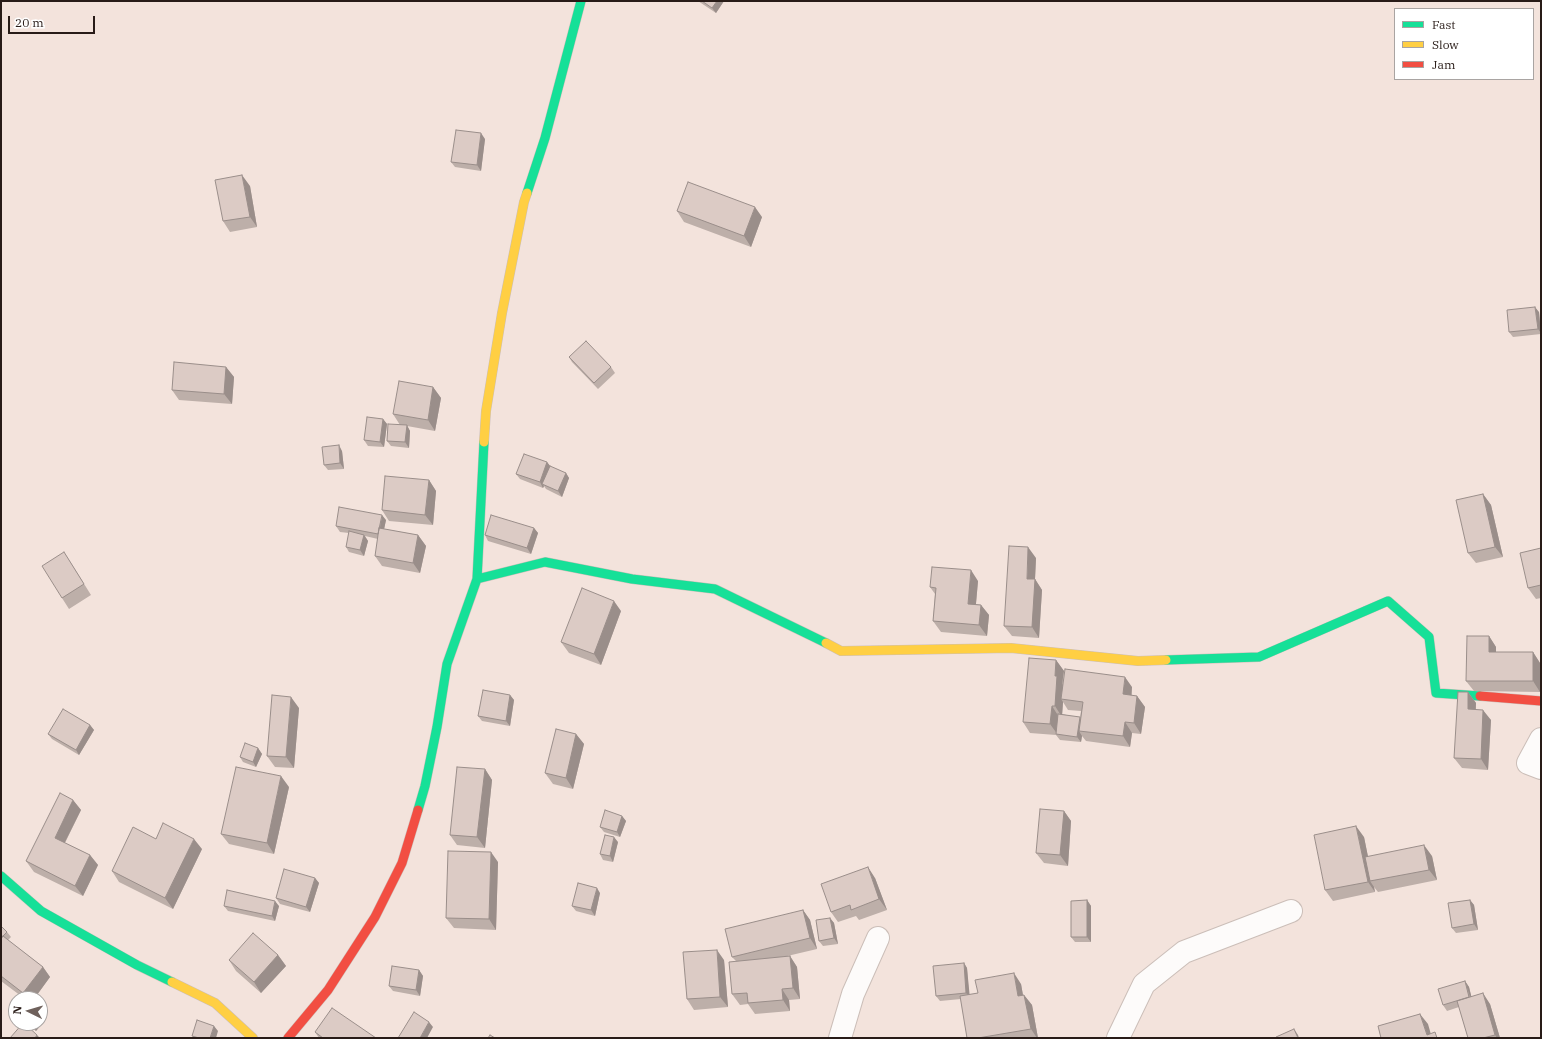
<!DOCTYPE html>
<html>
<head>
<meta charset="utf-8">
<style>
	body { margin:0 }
	#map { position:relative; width:1542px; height:1039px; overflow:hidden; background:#f3e3dc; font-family:"IBM Plex Serif",serif }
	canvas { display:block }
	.frame { position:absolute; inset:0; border:2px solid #281b17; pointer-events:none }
	.legend { position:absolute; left:1394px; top:8px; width:140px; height:72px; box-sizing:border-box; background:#fff; border:1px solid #a9a4a2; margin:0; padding:5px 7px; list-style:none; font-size:12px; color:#281b17 }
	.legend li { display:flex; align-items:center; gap:8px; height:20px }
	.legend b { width:20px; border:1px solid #a9a4a2 }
	.north { position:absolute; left:8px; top:991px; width:40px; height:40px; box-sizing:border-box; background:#fff; border:1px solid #a9a4a2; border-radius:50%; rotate:275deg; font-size:11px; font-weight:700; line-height:16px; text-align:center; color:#281b17 }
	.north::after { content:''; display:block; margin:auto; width:14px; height:18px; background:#6f615c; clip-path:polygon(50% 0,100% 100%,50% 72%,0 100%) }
	.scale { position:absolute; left:8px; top:16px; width:87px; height:18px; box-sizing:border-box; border:2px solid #281b17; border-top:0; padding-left:5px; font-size:12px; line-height:14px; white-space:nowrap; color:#281b17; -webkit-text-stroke:3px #fff; paint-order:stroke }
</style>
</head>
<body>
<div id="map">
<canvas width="1542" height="1039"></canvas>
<div class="frame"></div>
<ul class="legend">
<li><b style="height:5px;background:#16e098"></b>Fast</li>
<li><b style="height:5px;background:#ffcf43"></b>Slow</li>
<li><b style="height:5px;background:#f24e42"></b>Jam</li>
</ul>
<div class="north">N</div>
<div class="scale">20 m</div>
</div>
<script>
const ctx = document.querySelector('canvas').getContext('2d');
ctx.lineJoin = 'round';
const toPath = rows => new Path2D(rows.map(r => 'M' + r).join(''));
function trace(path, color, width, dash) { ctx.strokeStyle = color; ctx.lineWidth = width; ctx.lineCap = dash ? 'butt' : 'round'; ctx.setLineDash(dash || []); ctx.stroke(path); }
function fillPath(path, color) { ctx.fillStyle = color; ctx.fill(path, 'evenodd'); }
const street = toPath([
	[1541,739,1528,763,1541,768],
	[840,1038,853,994,878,938],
	[1118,1038,1144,984,1184,952,1291,911]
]);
const fast = toPath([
	[527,193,545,138,581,1],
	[477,579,545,562,632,579,715,589,826,643],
	[1166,660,1259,657,1388,601,1429,637,1436,693,1480,696],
	[418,810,425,786,437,727,447,664,477,579,484,442],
	[1,876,41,911,137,965,172,982]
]);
const slow = toPath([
	[484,442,486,411,502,313,524,202,527,193],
	[826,643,841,651,1011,648,1138,661,1166,660],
	[172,982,215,1003,253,1038]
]);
const jam = toPath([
	[1480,696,1541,701],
	[288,1038,328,990,375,917,402,863,418,810]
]);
trace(street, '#cbbeb8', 24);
trace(fast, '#cbbeb8', 10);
trace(slow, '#cbbeb8', 10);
trace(jam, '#cbbeb8', 10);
trace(street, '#fdfbfa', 22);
trace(fast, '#16e098', 9);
trace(slow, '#ffcf43', 9);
trace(jam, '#f24e42', 9);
fillPath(toPath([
	[698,1,724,1,716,13],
	[485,139,481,171,455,167,451,162],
	[250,186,257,227,230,232,223,221],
	[677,211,762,217,751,247,684,222],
	[1539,312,1541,334,1513,337,1509,332],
	[569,357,611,367,615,373,598,389,572,362],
	[226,367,234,377,232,404,179,400,172,390],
	[433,387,441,398,435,431,407,426,410,431,409,448,391,446,387,441,400,425,393,414],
	[383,419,387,424,384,447,368,446,364,440],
	[342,451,344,469,328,470,324,465],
	[547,462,550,467,566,473,569,478,562,497,546,489,544,486,543,488,520,479,516,474],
	[429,480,436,491,433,525,389,521,382,510],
	[1483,494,1491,505,1503,557,1476,563,1468,553],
	[386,520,384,529,418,535,426,546,420,573,382,566,375,556,378,539,365,536,368,541,364,556,349,552,346,547,349,533,340,532,336,526],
	[534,528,538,533,531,554,488,541,485,535],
	[1541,548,1541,598,1536,599,1528,588],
	[64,552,71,563,91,595,69,609,62,598],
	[1036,558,1035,579,1042,590,1039,638,1012,636,1004,626],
	[978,581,976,604,981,605,989,615,987,636,941,632,933,621,935,594,930,587],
	[621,611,601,665,569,653,561,642],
	[1489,636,1496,647,1496,652,1533,652,1540,663,1540,692,1474,691,1466,681],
	[1056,660,1064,671,1063,684,1132,687,1132,695,1137,696,1145,707,1141,734,1132,733,1130,747,1086,741,1082,736,1081,742,1060,740,1056,735,1030,733,1023,722],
	[1063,702,1068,710,1081,711,1080,718,1062,714],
	[1468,692,1476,703,1476,709,1491,720,1488,770,1462,768,1454,758],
	[510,695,514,700,510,726,482,721,478,716],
	[299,708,294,768,275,767,267,756],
	[90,725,94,730,79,755,52,739,48,734],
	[576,734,584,744,573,789,553,784,545,773],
	[258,748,262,754,256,767,243,762,240,757],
	[485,769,492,780,485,848,457,845,450,835],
	[289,787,274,854,229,844,221,834],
	[73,800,81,810,65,843,90,855,98,865,83,896,34,872,26,861],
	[1064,811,1071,821,1068,866,1044,863,1036,853],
	[622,816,626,821,620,837,604,832,600,827],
	[1364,837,1368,857,1432,856,1437,880,1378,892,1374,887,1375,892,1333,901,1325,890],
	[156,839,202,849,173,909,119,882,112,871],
	[618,842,613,862,603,860,600,854],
	[498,862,496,930,454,928,446,918],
	[315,878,319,883,310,912,280,904,276,898],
	[875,878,887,910,859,920,856,916,838,922,831,912],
	[600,893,595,916,576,911,572,906],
	[1087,900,1091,906,1091,942,1075,942,1071,937],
	[1470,900,1474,905,1478,930,1456,933,1452,928],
	[224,906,279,906,275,921,228,911],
	[803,910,810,920,817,949,783,957,790,956,797,967,800,999,789,1000,790,1011,755,1014,748,1004,740,1005,732,994,736,961,732,957],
	[830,918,834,923,838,944,823,946,819,941],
	[1,926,7,932,11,937,8,940,43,967,50,977,34,999,25,999,1,981],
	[278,955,286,966,261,993,236,971,229,960],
	[724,960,728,1007,694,1010,687,999],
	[964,963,967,968,969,995,1021,984,1023,995,1024,995,1032,1005,1038,1038,967,1038,961,999,940,1001,936,996],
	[419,970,423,976,420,996,393,991,389,986],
	[1465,981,1469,987,1471,996,1490,1004,1500,1038,1468,1038,1459,1007,1447,1011,1443,1005],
	[46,1019,36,1031,26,1023,40,1023],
	[315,1032,376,1038,319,1038]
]), '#bdafa9');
fillPath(toPath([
	[717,1,724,1,716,13,712,8],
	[481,133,485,139,481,171,477,165],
	[242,175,250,186,257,227,250,217],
	[755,207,762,217,751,247,744,236],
	[1535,307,1539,312,1541,333,1538,329],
	[226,367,234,377,232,404,224,394],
	[433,387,441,398,435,431,428,420],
	[383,419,387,424,384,447,380,442],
	[407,425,410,431,409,448,405,442],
	[339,445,342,451,344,469,340,463],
	[547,462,551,467,542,484,544,486,543,488,540,482],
	[566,473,569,478,562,497,558,491],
	[429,480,436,491,433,525,425,515],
	[1483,494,1491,505,1503,557,1495,547],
	[382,515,386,520,382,539,379,534],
	[534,528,538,533,531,554,527,548],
	[364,535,368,541,364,556,360,550],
	[418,535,426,546,420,573,413,563],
	[1028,547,1036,558,1035,579,1042,590,1039,638,1032,627,1027,579],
	[971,570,978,581,975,614,968,604],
	[614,601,621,611,601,665,594,654],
	[981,605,989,615,987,636,979,625],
	[1489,636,1496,647,1496,662,1489,652],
	[1533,652,1540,663,1540,692,1533,681],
	[1056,660,1064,671,1062,684,1065,687,1061,699,1063,702,1062,717,1055,706,1055,676],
	[1125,677,1132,687,1130,704,1123,694],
	[1468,692,1476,703,1475,720,1468,709],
	[510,695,514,700,510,726,506,721],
	[1137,696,1145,707,1141,734,1134,723],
	[291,697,299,708,294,768,286,757],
	[1052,706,1059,717,1058,735,1050,724],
	[1483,710,1491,720,1488,770,1481,759],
	[1080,717,1079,731,1082,736,1081,742,1077,737],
	[1125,722,1132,733,1130,747,1123,736],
	[90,725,94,730,79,755,76,750],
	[576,734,584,744,573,789,566,778],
	[258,748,262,754,256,767,253,762],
	[485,769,492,780,485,848,477,837],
	[281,776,289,787,274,854,267,843],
	[73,800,81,810,62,848,55,838],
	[1064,811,1071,821,1068,866,1060,855],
	[622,816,626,821,620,837,617,832],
	[1356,826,1364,837,1373,881,1370,881,1374,887,1375,892,1368,882],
	[614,837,618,842,613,862,610,856],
	[194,839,202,849,173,909,165,898],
	[1424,845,1432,856,1437,880,1429,870],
	[491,852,498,862,496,930,489,919],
	[90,855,98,865,83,896,75,886],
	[868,867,875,878,887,910,879,899],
	[315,878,319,883,310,912,306,907],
	[597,888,600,893,595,916,591,910],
	[1087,900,1091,906,1091,942,1087,937],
	[1470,900,1474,905,1478,930,1474,924],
	[275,901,279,906,275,921,272,916],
	[803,910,810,920,817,949,810,938],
	[830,918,834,923,838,944,834,938],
	[717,950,724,960,728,1007,720,997],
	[278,955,286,966,261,993,254,982],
	[790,956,797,967,800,999,793,988],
	[964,963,967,968,970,999,966,993],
	[43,967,50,977,34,999,27,999,23,993],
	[419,970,423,976,420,996,416,990],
	[1014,973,1021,984,1025,1007,1018,996],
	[1465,981,1469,987,1473,1003,1470,997],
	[782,989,789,1000,790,1011,783,1000],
	[1483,993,1490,1004,1500,1038,1497,1038,1495,1035],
	[1024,995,1032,1005,1038,1038,1037,1038,1031,1029],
	[42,1014,46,1019,36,1031,32,1026,35,1023,40,1023,40,1016],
	[1420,1014,1428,1024,1432,1038,1427,1035],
	[429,1022,433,1027,427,1038,420,1038],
	[214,1026,218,1031,216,1038,210,1038],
	[1294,1029,1298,1035,1299,1038,1298,1038],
	[37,1035,40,1038,35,1038]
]), '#9a8e8a');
const building = toPath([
	[702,1,717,1,712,8,702,1],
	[456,130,481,133,477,165,451,162,456,130],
	[242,175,250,217,223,221,215,180,242,175],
	[688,182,755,207,744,236,677,211,688,182],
	[1535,307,1538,329,1509,332,1507,310,1535,307],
	[586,341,611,367,594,383,569,357,586,341],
	[174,362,226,367,224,394,172,390,174,362],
	[399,381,433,387,428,420,393,414,399,381],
	[367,417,383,419,380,442,364,440,367,417],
	[388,424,407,425,405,442,387,441,388,424],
	[339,445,340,463,324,465,322,447,339,445],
	[524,454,547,462,540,482,516,474,524,454],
	[550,466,566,473,558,491,542,484,550,466],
	[385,476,429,480,425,515,382,510,385,476],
	[1483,494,1495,547,1468,553,1456,500,1483,494],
	[339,507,382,515,378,534,336,526,339,507],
	[491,515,534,528,527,548,485,535,491,515],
	[379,528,418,535,413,563,375,556,379,528],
	[349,531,364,535,360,550,346,547,349,531],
	[1009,546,1028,547,1027,579,1035,579,1032,627,1004,626,1009,546],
	[1541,548,1541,585,1528,588,1520,553,1541,548],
	[64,552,84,584,62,598,42,566,64,552],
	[932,567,971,570,968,604,981,605,979,625,933,621,936,588,930,587,932,567],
	[582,588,614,601,594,654,561,642,582,588],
	[1467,636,1489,636,1489,652,1533,652,1533,681,1466,681,1467,636],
	[1029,658,1056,660,1055,676,1057,676,1055,706,1052,706,1050,724,1023,722,1029,658],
	[1065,669,1125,677,1123,694,1137,696,1134,723,1125,722,1123,736,1079,731,1083,702,1061,699,1065,669],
	[483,690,510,695,506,721,478,716,483,690],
	[1458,692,1468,692,1468,709,1483,710,1481,759,1454,758,1458,692],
	[272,695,291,697,286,757,267,756,272,695],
	[63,709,90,725,76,750,48,734,63,709],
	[1058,714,1080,717,1077,737,1056,734,1058,714],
	[556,729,576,734,566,778,545,773,556,729],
	[245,743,258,748,253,762,240,757,245,743],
	[236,767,281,776,267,843,221,834,236,767],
	[457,767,485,769,477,837,450,835,457,767],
	[60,793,73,800,55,838,90,855,75,886,26,861,60,793],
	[1040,809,1064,811,1060,855,1036,853,1040,809],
	[605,810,622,816,617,832,600,827,605,810],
	[163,823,194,839,165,898,112,871,133,827,156,839,163,823],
	[1356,826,1368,882,1325,890,1314,835,1356,826],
	[605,835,614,837,610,856,600,854,605,835],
	[1424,845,1429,870,1370,881,1365,857,1424,845],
	[448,851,491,852,489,919,446,918,448,851],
	[868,867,879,899,851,910,850,905,831,912,821,884,868,867],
	[284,869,315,878,306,907,276,898,284,869],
	[578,883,597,888,591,910,572,906,578,883],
	[227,890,275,901,272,916,224,906,227,890],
	[1087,900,1087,937,1071,937,1071,901,1087,900],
	[1470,900,1474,924,1452,928,1448,903,1470,900],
	[803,910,810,938,732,957,725,929,803,910],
	[830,918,834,938,819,941,816,920,830,918],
	[1,926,7,932,1,938,1,926],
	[253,933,278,955,254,982,229,960,253,933],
	[3,936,43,967,23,993,1,976,1,939,3,936],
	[717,950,720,997,687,999,683,952,717,950],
	[790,956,793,988,782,989,783,1000,748,1003,747,993,732,994,729,962,790,956],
	[964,963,966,993,936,996,933,966,964,963],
	[392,966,419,970,416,990,389,986,392,966],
	[1014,973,1018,996,1024,995,1031,1029,978,1038,967,1038,960,996,978,993,975,980,1014,973],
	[1465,981,1469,997,1443,1005,1438,989,1465,981],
	[1483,993,1495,1035,1483,1038,1468,1038,1457,1001,1483,993],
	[332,1008,376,1038,323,1038,315,1032,332,1008],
	[414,1012,429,1022,420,1038,398,1038,414,1012],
	[1420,1014,1427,1035,1435,1032,1437,1038,1381,1038,1378,1026,1420,1014],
	[197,1020,214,1026,210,1038,199,1038,192,1036,197,1020],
	[23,1023,24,1023,37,1035,35,1038,10,1038,23,1023],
	[29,1023,35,1023,32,1026,29,1023],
	[1294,1029,1298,1038,1276,1038,1276,1037,1294,1029],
	[490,1035,495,1038,488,1038,490,1035]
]);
fillPath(building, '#dccbc5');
trace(building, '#9a8e8a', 1);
</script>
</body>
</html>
